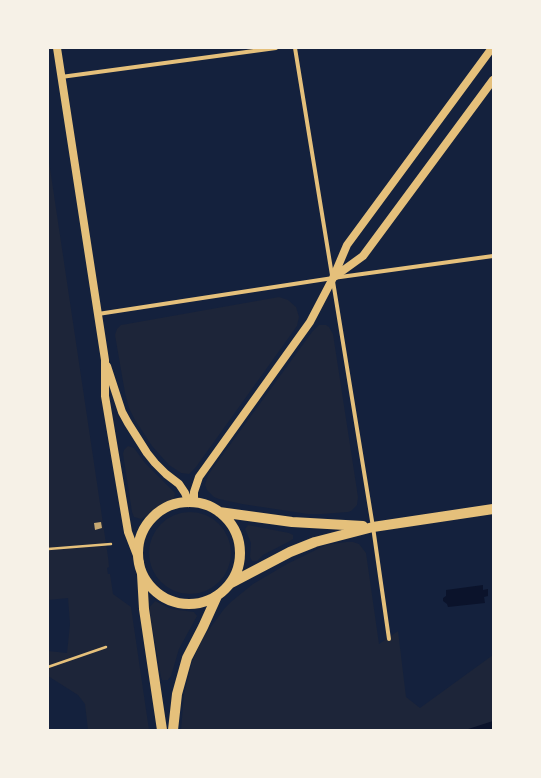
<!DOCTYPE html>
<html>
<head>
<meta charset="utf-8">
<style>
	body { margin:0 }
	#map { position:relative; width:541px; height:778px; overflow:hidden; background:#14213d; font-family:Manrope,sans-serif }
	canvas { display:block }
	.frame { position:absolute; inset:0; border:49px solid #f6f1e7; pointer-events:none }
</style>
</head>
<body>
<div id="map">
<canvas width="541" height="778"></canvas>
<div class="frame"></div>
</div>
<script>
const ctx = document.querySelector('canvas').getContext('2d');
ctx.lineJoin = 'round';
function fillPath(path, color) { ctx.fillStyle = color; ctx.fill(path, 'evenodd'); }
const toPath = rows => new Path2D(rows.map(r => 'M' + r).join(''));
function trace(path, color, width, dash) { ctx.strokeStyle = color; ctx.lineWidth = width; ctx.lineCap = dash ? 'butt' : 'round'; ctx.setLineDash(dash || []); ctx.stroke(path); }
fillPath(toPath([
	[48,155,108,557,109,567,107,568,108,574,110,574,113,594,131,607,149,730,88,730,85,704,78,695,48,676,48,651,67,653,70,624,68,598,48,600],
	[279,297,288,300,296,307,299,317,297,326,196,467,189,474,181,473,169,465,152,446,135,420,129,408,125,393,115,335,117,329,121,325,127,324],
	[319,325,326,325,329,327,333,334,358,497,357,505,351,511,348,512,322,514,308,514,242,504,219,499,214,497,207,490,205,485,208,475,312,332],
	[128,446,134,448,145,463,175,493,174,500,141,519,134,517,132,512,123,454,124,450],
	'149 553a41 41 0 1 1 82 0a41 41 0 1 1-82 0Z',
	[248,525,289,533,293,535,293,539,290,541,263,555,257,561,252,561,250,557,251,543,245,529],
	[346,542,353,542,359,544,366,553,379,644,398,631,406,697,420,708,493,655,493,730,181,730,184,694,192,662,198,648,205,635,224,609,232,601,253,584,287,564,326,545],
	[155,601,171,609,194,612,197,616,179,649,171,676,168,680,162,680,161,677,149,608]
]), '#1d2539');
fillPath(toPath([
	[483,585,483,590,488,589,488,596,484,597,485,603,448,607,447,604,443,601,443,598,446,596,446,590],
	[493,721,493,730,465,730]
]), '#0b132b');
fillPath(toPath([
	[101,522,102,528,95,530,94,523]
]), '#c6a872');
trace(toPath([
	[48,549,111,544],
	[48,667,106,647]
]), '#e5c07b', 2.5);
trace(toPath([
	[295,48,373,527,389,639],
	[61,77,276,48],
	[98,314,333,278,493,256]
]), '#e5c07b', 4);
trace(toPath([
	[57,48,105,360,105,396,128,532,140,563],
	[334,277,363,256,493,80],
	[107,366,122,412,128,423,147,453,155,463,166,474,179,484,185,493,189,503],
	[194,503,194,492,199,477,310,322,333,278,347,245,492,48]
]), '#e5c07b', 8);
trace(toPath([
	'138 553a51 51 0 1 1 102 0a51 51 0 1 1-102 0Z',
	[219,512,292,522,363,526],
	[142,574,144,609,162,730],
	[231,583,290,552,315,542,373,527,493,509],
	[173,730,177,694,187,658,203,627,217,596]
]), '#e5c07b', 10);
</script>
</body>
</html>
